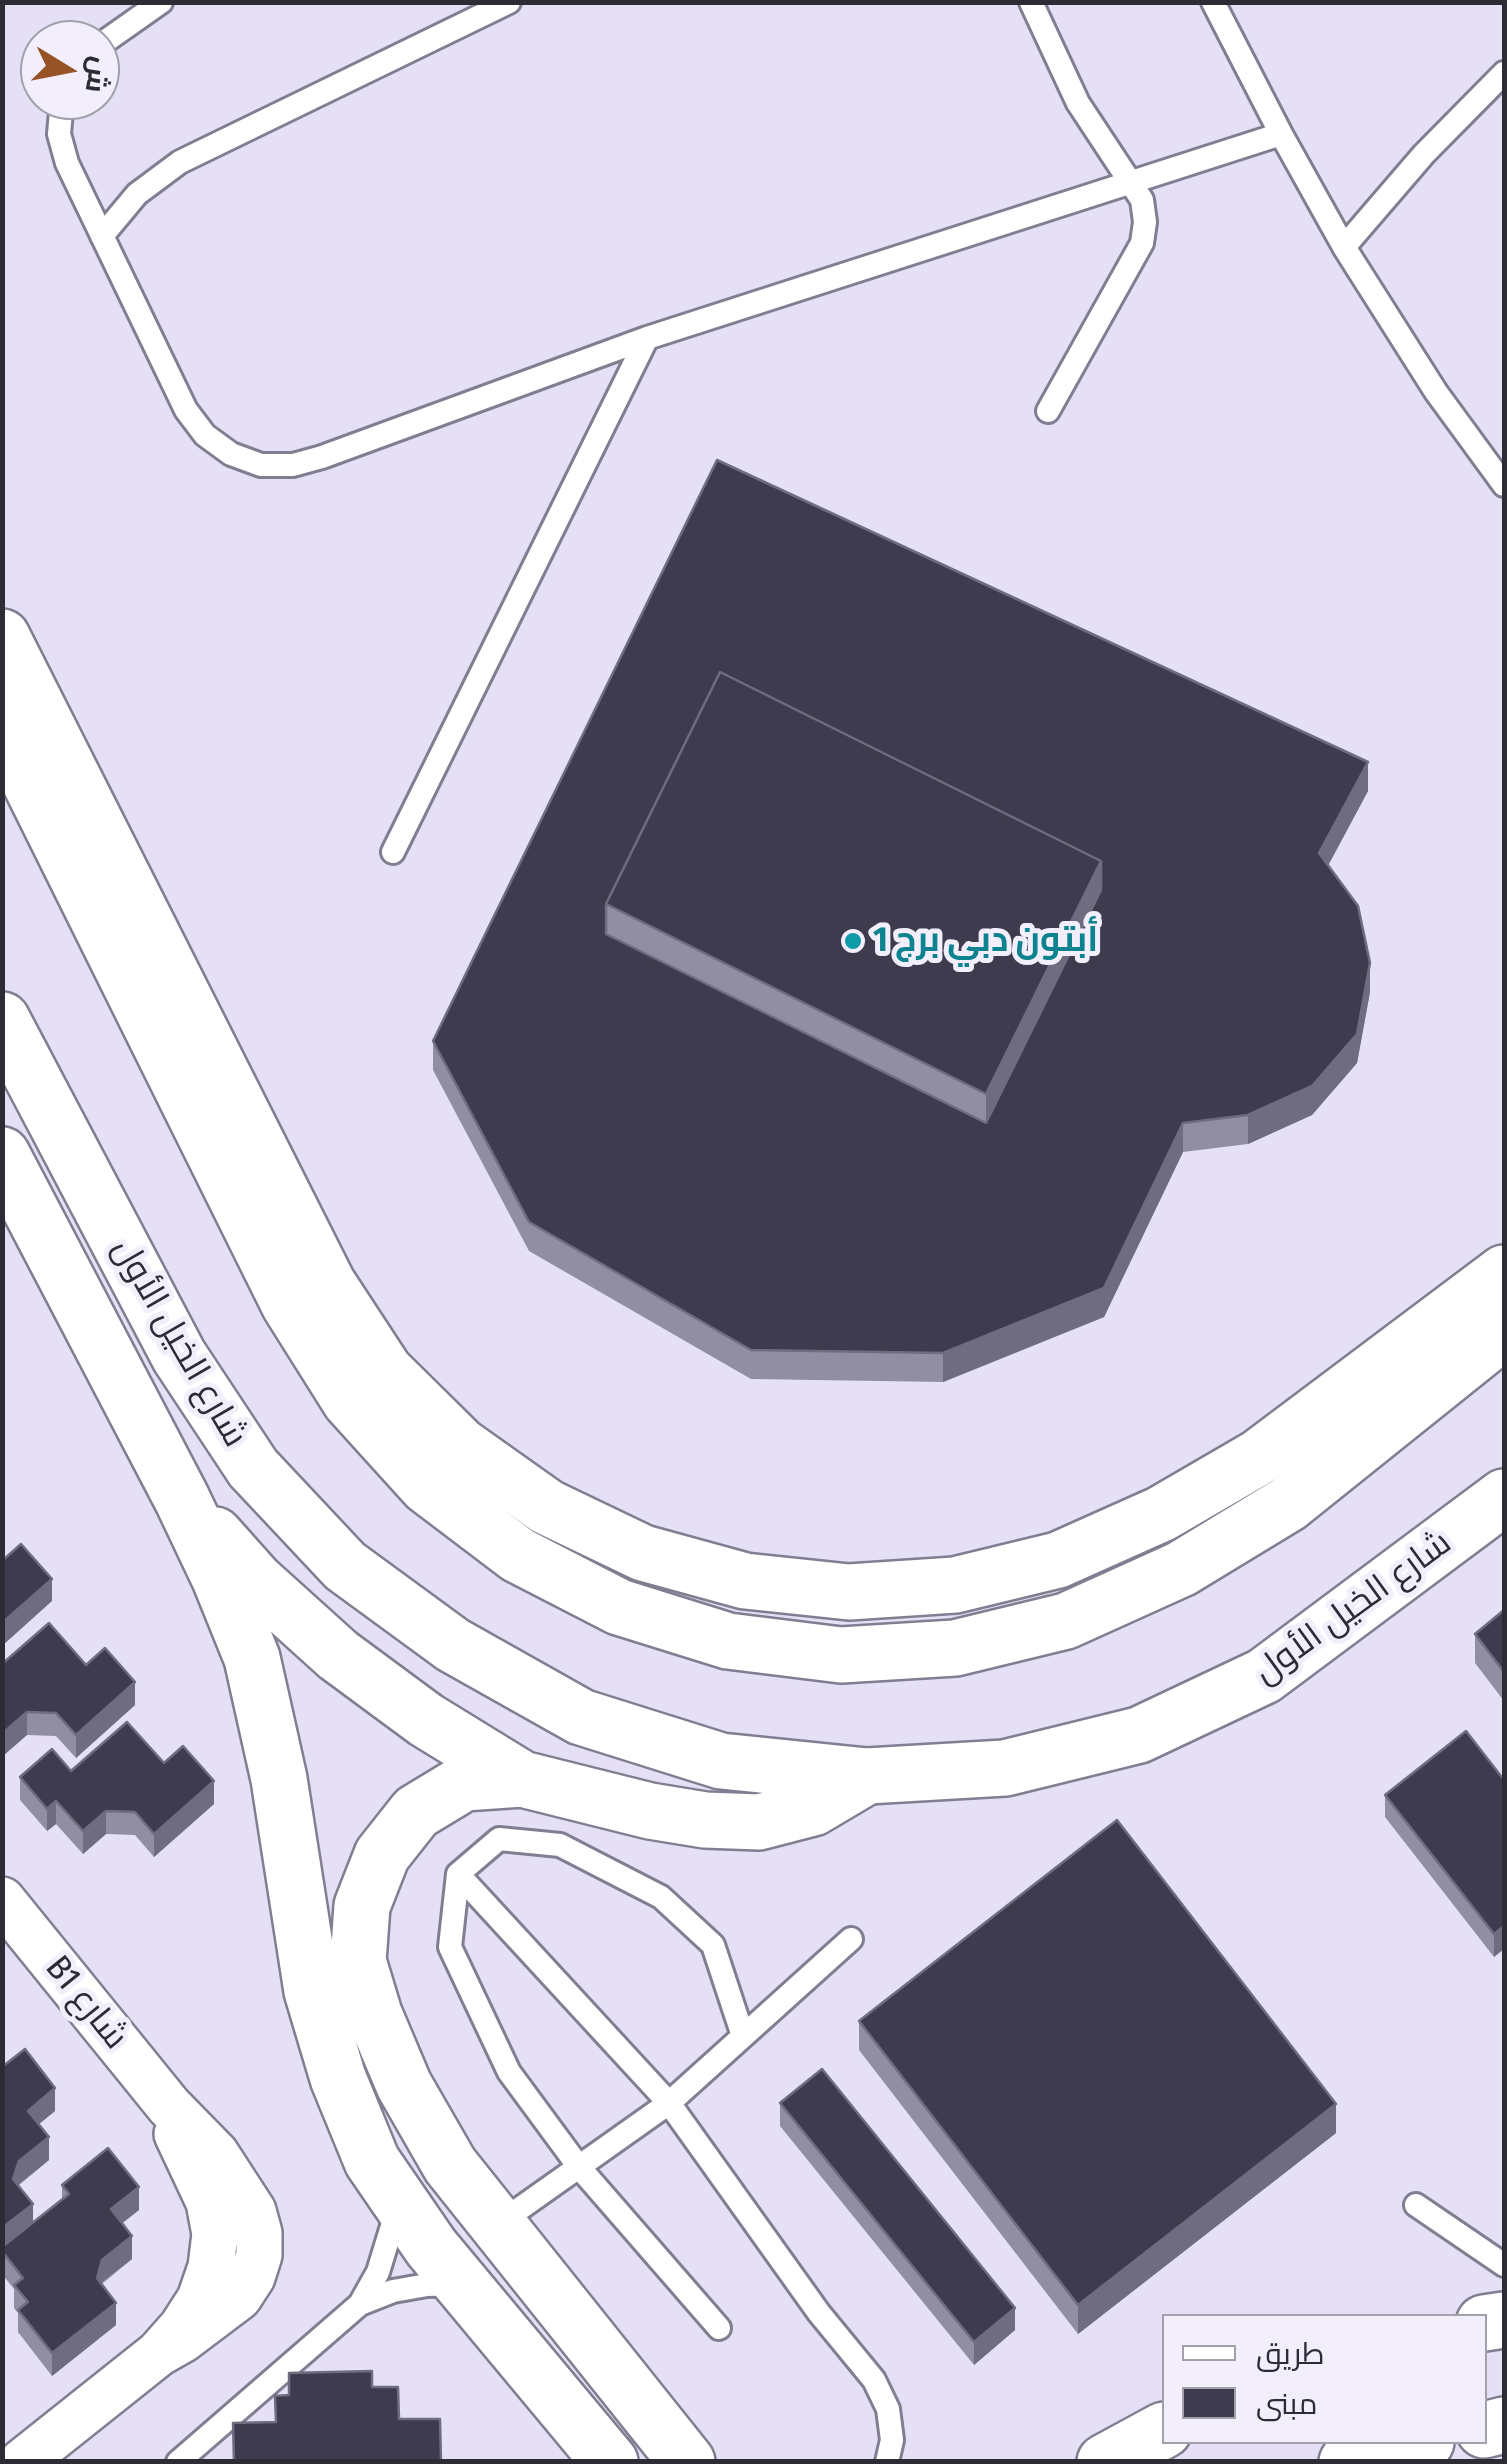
<!DOCTYPE html>
<html>
<head>
<meta charset="utf-8">
<style>
	body { margin:0 }
	#map { position:relative; width:1507px; height:2464px; overflow:hidden; background:#e5e0f6; font-family:"Fira Sans Condensed",Cairo,sans-serif }
	canvas { display:block }
	.frame { position:absolute; inset:0; border:5px solid #2d2b34; pointer-events:none }
	.legend { position:absolute; left:1162px; top:2314px; width:325px; height:130px; box-sizing:border-box; background:#f2eefc; border:2px solid #a3a0ac; margin:0; padding:12px 18px; list-style:none; font-size:30px; color:#2d2b34 }
	.legend li { display:flex; align-items:center; gap:20px; height:50px }
	.legend b { width:50px; border:2px solid #a3a0ac }
	.north { position:absolute; left:20px; top:20px; width:100px; height:100px; box-sizing:border-box; background:#f2eefc; border:2px solid #a3a0ac; border-radius:50%; rotate:100deg; font-size:28px; font-weight:700; line-height:40px; text-align:center; color:#2d2b34 }
	.north::after { content:''; display:block; margin:auto; width:35px; height:45px; background:#975325; clip-path:polygon(50% 0,100% 100%,50% 72%,0 100%) }
</style>
</head>
<body>
<div id="map">
<canvas width="1507" height="2464"></canvas>
<div class="frame"></div>
<ul class="legend">
<li><b style="height:12px;background:#fff"></b>طريق</li>
<li><b style="height:28px;background:#3d3b4d"></b>مبنى</li>
</ul>
<div class="north">ش</div>
</div>
<script>
const ctx = document.querySelector('canvas').getContext('2d');
ctx.lineJoin = 'round';
const toPath = rows => new Path2D(rows.map(r => 'M' + r).join(''));
function trace(path, color, width, dash) { ctx.strokeStyle = color; ctx.lineWidth = width; ctx.lineCap = dash ? 'butt' : 'round'; ctx.setLineDash(dash || []); ctx.stroke(path); }
function fillPath(path, color) { ctx.fillStyle = color; ctx.fill(path, 'evenodd'); }
function label(font, color, halo, rows, align = 'center') {
  ctx.font = font + ' "Fira Sans Condensed",Cairo,sans-serif'; ctx.lineWidth = 10; ctx.setLineDash([]); ctx.textBaseline = 'middle'; ctx.strokeStyle = halo; ctx.fillStyle = color; for (const [text, x, y, turn = 0] of rows) {
    ctx.save(); ctx.translate(x, y); ctx.rotate((+turn || 0) * Math.PI / 180); ctx.textAlign = isNaN(turn) ? turn : align; if (halo) ctx.strokeText(text, 0, 0); ctx.fillText(text, 0, 0); ctx.restore();
  }
}
const service = toPath([
	[1031,2,1078,103,1142,200,1145,222,1142,243,1048,411],
	[1213,2,1281,134,1344,247,1436,392,1504,485],
	[100,45,161,2],
	[62,100,59,134,67,163,186,410,205,435,231,454,261,465,293,465,322,457,647,338,1281,134],
	[102,236,137,194,180,162,509,2],
	[1344,247,1424,154,1504,73],
	[393,852,647,338],
	[458,1874,499,1839,560,1845,661,1897,713,1945,743,2036],
	[1416,2205,1504,2265],
	[498,2224,669,2103,851,1939],
	[360,2304,378,2272,397,2210],
	[719,2328,579,2167,509,2072,450,1947,458,1874,669,2103,819,2313,874,2380,888,2409,892,2440,887,2462],
	[178,2462,360,2304,393,2291,427,2285,458,2284]
]);
const minor = toPath([
	[2,1900,169,2106,216,2154,253,2211,259,2233,259,2255,252,2277,239,2297,182,2340,159,2353],
	[22,2462,159,2353,182,2327,200,2299,211,2267,215,2234,209,2202,177,2134]
]);
const tertiary = toPath([
	[2,1155,182,1499,220,1579,252,1658,279,1779,312,1991,338,2078,372,2161,431,2247,610,2462],
	[215,1535,256,1581,338,1655,426,1720,522,1779],
	[1484,2323,1504,2320],
	[1484,2430,1504,2425],
	[687,2462,450,2165,404,2085,374,2014,358,1961,362,1906,382,1855,416,1812,464,1783,522,1779,650,1811,705,1820,759,1822,813,1808,867,1776],
	[1105,2462,1164,2430],
	[1347,2462,1426,2442]
]);
const secondary = toPath([
	[2,637,328,1284,385,1371,461,1446,547,1507,643,1553,745,1581,849,1592,955,1585,1058,1560,1161,1514,1259,1457,1504,1273],
	[2,1020,179,1356,253,1468,345,1566,453,1645,581,1717,721,1761,867,1776,1005,1768,1139,1735,1264,1676,1504,1497]
]);
const primary = toPath([
	[2,726,289,1304,350,1401,427,1486,518,1555,619,1607,728,1641,841,1655,955,1648,1066,1621,1181,1569,1288,1504,1504,1331]
]);
trace(service, '#827d91', 28);
trace(minor, '#827d91', 50);
trace(tertiary, '#827d91', 60);
trace(secondary, '#827d91', 60);
trace(primary, '#827d91', 60);
trace(service, '#fff', 22);
trace(minor, '#fff', 45);
trace(tertiary, '#fff', 55);
trace(secondary, '#fff', 55);
trace(primary, '#fff', 55);
fillPath(toPath([
	[717,460,1368,791,1328,866,1370,992,1357,1063,1312,1115,1248,1144,1183,1152,1104,1317,943,1382,751,1379,529,1251,433,1070,433,1041],
	[1504,1610,1504,1701,1475,1663,1475,1634],
	[2,1664,86,1665,135,1705,76,1758,56,1736,27,1735,4,1755,2,1753],
	[164,1763,214,1804,154,1857,135,1835,106,1834,83,1854,56,1824,47,1831,20,1800,20,1777],
	[1504,1780,1494,1957,1385,1817,1385,1795],
	[859,2021,1336,2133,1078,2334,859,2050],
	[2,2067,55,2111,39,2124,49,2160,18,2186,33,2223,62,2200,62,2185,139,2210,122,2223,132,2259,102,2284,116,2325,52,2376,18,2332,18,2313,14,2308,14,2289,2,2274],
	[780,2103,1015,2330,974,2365,780,2126]
]), '#918ea2');
fillPath(toPath([
	[1368,762,1368,791,1319,882,1319,853],
	[1101,861,1101,919,986,1152,986,1094],
	[1370,963,1370,992,1357,1063,1312,1115,1248,1144,1248,1115],
	[1183,1123,1183,1152,1104,1317,943,1382,943,1353],
	[52,1579,52,1601,2,1646,2,1623],
	[135,1682,135,1705,76,1758,76,1735],
	[27,1712,27,1735,4,1755,4,1732],
	[214,1781,214,1804,154,1857,154,1834],
	[56,1801,56,1824,47,1831,47,1809],
	[106,1811,106,1834,83,1854,83,1831],
	[1504,1926,1504,1949,1494,1957,1494,1934],
	[55,2088,55,2111,28,2133,28,2111],
	[1336,2104,1336,2133,1078,2334,1078,2305],
	[49,2137,49,2160,19,2184,13,2202,13,2179,19,2161],
	[139,2187,139,2210,111,2232,111,2209],
	[33,2204,33,2227,2,2251,2,2228],
	[132,2236,132,2259,102,2282,97,2301,97,2278,102,2260],
	[116,2303,116,2325,52,2376,52,2353],
	[1015,2308,1015,2330,974,2365,974,2342]
]), '#6f6c80');
const building = toPath([
	[717,460,1368,762,1319,853,1358,906,1370,963,1357,1034,1312,1086,1248,1115,1183,1123,1104,1288,943,1353,751,1350,529,1222,433,1041,717,460],
	[720,672,1101,861,1101,890,986,1123,606,934,606,904,720,672],
	[720,672,1101,861,986,1094,606,904,720,672],
	[21,1544,52,1579,2,1623,2,1561,21,1544],
	[1504,1610,1504,1672,1475,1634,1504,1610],
	[49,1623,86,1665,105,1648,135,1682,76,1735,56,1713,27,1712,4,1732,2,1730,2,1664,49,1623],
	[127,1722,164,1763,183,1746,214,1781,154,1834,135,1812,106,1811,83,1831,56,1801,47,1809,20,1777,52,1749,71,1771,127,1722],
	[1466,1731,1504,1780,1504,1926,1494,1934,1385,1795,1466,1731],
	[1117,1820,1336,2104,1078,2305,859,2021,1117,1820],
	[25,2049,55,2088,28,2111,49,2137,19,2161,13,2179,33,2204,2,2228,2,2067,25,2049],
	[822,2069,1015,2308,974,2342,780,2103,822,2069],
	[108,2148,139,2187,111,2209,132,2236,102,2260,97,2278,116,2303,52,2353,18,2310,28,2302,14,2285,23,2278,2,2251,2,2247,69,2194,62,2185,108,2148],
	[372,2371,372,2387,398,2387,399,2419,440,2419,441,2462,234,2462,233,2423,276,2422,275,2396,289,2395,289,2373,372,2371]
]);
fillPath(building, '#3d3b4d');
trace(building, '#6f6c80', 2.5);
for (const [x, y, r, color] of [
	[853,941,10,"#0f9aa8"]
]) { const dot = new Path2D(); dot.arc(x, y, r, 0, 2 * Math.PI); ctx.fillStyle = color; ctx.fill(dot); trace(dot, '#f2eefc', 4); }
label('bold 35px', '#0d838f', '#f2eefc', [
	["أبتون دبي برج 1",873,941]
], 'left');
label('35px', '#2d2b34', '#f2eefc', [
	["شارع الخيل الأول",179,1343,60],
	["شارع الخيل الأول",1353,1608,-36],
	["B1 شارع",86,2003,51]
]);
</script>
</body>
</html>
